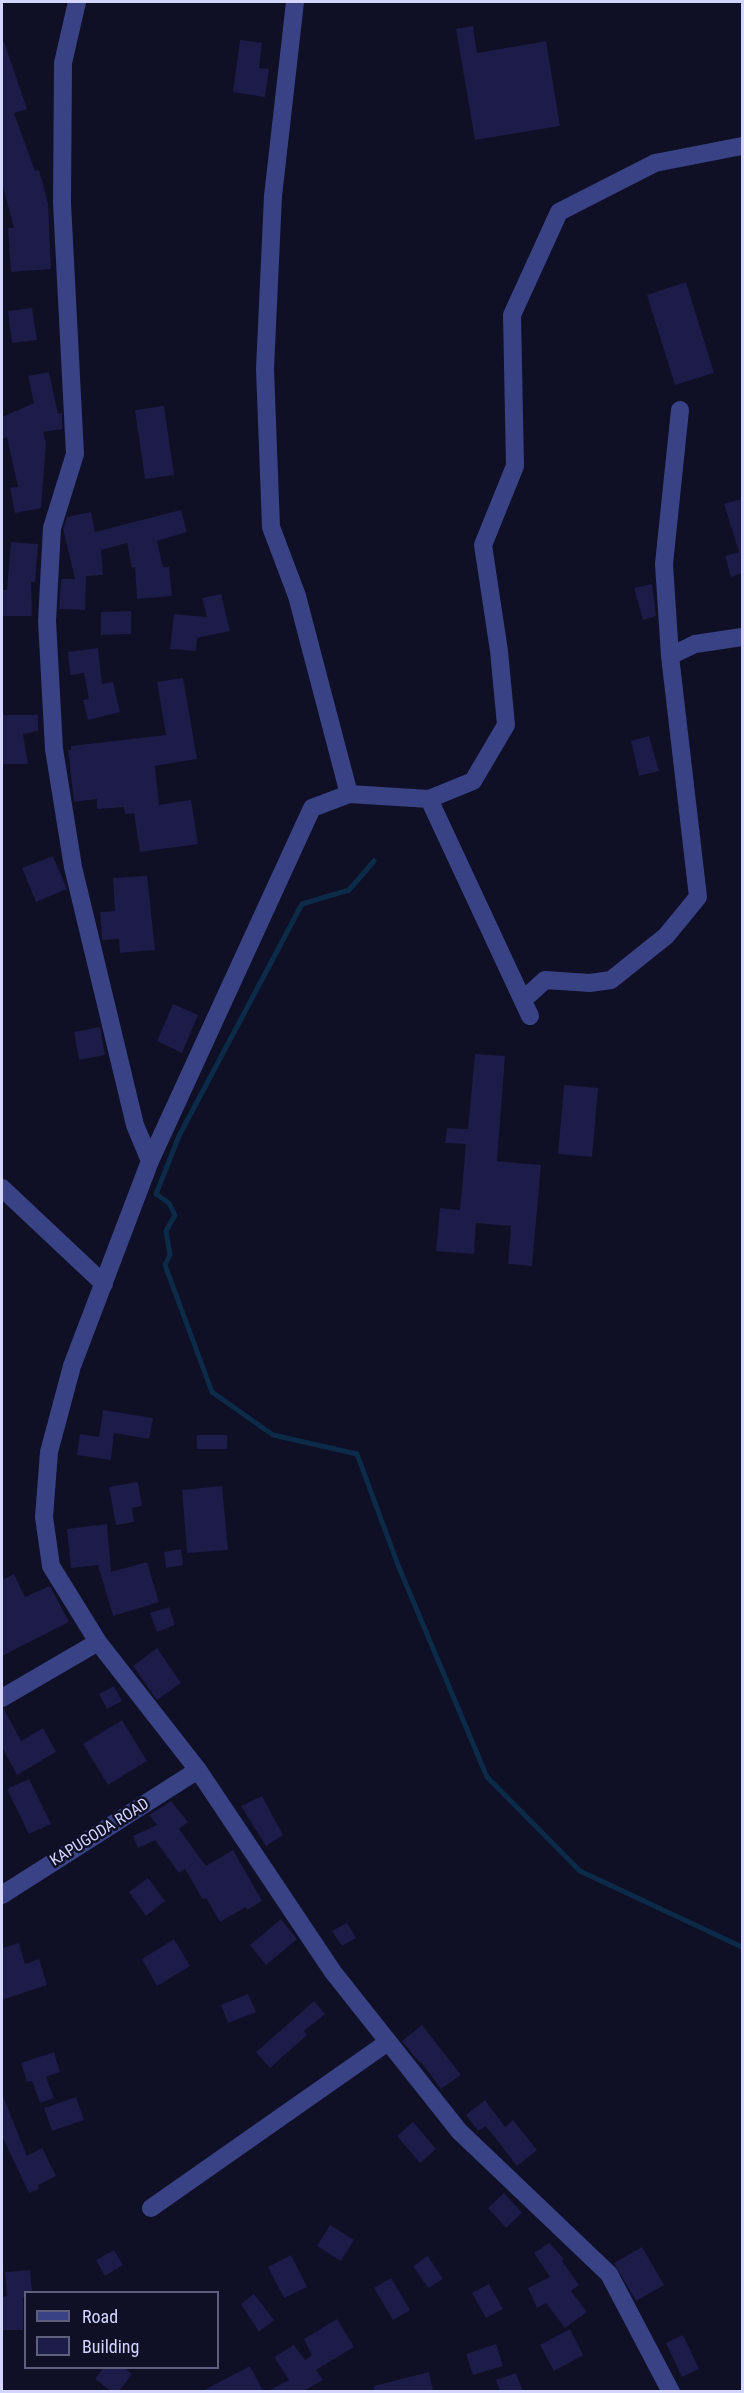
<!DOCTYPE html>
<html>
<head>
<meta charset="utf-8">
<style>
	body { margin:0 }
	#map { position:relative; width:744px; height:2393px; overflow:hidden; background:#0f0f26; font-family:"Roboto Condensed",sans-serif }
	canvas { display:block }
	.frame { position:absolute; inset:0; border:3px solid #d4d6ff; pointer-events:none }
	.legend { position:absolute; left:24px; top:2291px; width:195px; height:78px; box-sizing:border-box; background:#0f0f26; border:2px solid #5e5f7d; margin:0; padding:8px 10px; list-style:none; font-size:18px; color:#d4d6ff }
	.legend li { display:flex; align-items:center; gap:12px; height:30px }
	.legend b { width:30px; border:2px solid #5e5f7d }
</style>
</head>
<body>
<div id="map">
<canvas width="744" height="2393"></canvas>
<div class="frame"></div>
<ul class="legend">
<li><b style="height:8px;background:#394285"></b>Road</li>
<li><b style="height:16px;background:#1d1b47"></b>Building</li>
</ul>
</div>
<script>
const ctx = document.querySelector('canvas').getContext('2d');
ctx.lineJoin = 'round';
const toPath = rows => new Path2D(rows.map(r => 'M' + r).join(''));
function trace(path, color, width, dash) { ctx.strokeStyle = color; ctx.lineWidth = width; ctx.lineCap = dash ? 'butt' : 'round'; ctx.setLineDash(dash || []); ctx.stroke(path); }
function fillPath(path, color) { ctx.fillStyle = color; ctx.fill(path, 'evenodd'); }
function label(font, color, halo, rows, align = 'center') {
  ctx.font = font + ' "Roboto Condensed",sans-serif'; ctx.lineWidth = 5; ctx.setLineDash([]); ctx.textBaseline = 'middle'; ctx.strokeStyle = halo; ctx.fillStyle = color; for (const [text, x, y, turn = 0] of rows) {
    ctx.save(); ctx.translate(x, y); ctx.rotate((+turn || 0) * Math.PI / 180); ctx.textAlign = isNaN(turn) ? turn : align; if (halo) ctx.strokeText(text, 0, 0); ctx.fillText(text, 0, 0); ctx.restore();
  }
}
trace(toPath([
	[374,861,349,890,302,904,179,1136,156,1194,169,1203,175,1215,166,1231,170,1255,165,1265,212,1392,273,1435,357,1454,398,1565,487,1777,580,1871,742,1947]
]), '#0b2b48', 5);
fillPath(toPath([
	[473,26,477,53,546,41,560,126,475,140,456,29],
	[240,40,262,43,259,68,269,69,265,97,233,92],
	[2,42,4,42,27,109,14,113,35,171,39,170,48,203,51,269,11,272,8,228,14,228,2,183],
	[686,282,714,373,675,385,647,295],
	[32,308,37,340,12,343,8,311],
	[49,372,58,414,62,413,62,429,43,432,46,443,41,508,15,513,10,488,18,487,7,437,2,439,2,417,34,403,28,376],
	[164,406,174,475,145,479,135,410],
	[742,499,742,573,731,577,725,556,739,552,724,504],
	[181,510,187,532,157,541,163,567,169,567,172,596,137,599,135,567,132,568,127,543,101,550,103,575,86,576,85,610,59,609,61,579,75,579,63,529,67,517,91,512,95,532],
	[11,542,38,544,35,582,31,582,32,616,2,616,2,590,7,590],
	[652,584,656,616,643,620,634,588],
	[221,594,230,631,197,638,196,651,170,649,174,614,207,617,202,598],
	[131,611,131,634,101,635,101,612],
	[98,648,102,684,113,682,120,712,88,720,83,700,89,699,84,673,70,675,68,652],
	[183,678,197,759,155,766,159,805,191,800,198,844,140,852,134,813,125,814,124,807,97,809,97,799,74,802,68,750,71,750,71,746,166,735,157,682],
	[2,715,38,715,38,731,23,734,28,764,2,764],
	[649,736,659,771,639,776,631,741],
	[53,856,67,889,36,902,22,868],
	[147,876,155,950,120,953,119,939,102,940,100,912,115,911,113,878],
	[173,1004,198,1015,182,1053,157,1041],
	[100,1027,105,1055,79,1060,74,1032],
	[475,1054,505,1056,497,1161,541,1165,532,1266,508,1264,511,1226,476,1223,474,1254,436,1251,440,1208,460,1210,466,1144,445,1143,447,1128,468,1129],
	[564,1085,598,1088,592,1157,558,1154],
	[103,1410,153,1418,149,1439,114,1433,111,1460,77,1455,80,1434,99,1437],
	[197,1435,227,1435,227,1449,197,1449],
	[138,1482,142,1506,132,1508,134,1522,116,1525,109,1487],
	[222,1486,228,1550,187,1553,182,1490],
	[107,1524,111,1572,147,1562,159,1602,113,1616,98,1565,71,1568,67,1529],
	[181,1549,183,1565,166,1568,164,1552],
	[14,1574,25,1597,50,1586,69,1622,2,1656,2,1580],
	[169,1607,175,1625,157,1632,150,1613],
	[157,1648,181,1683,157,1700,133,1666],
	[114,1686,122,1701,107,1709,99,1694],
	[2,1709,4,1709,21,1741,43,1728,56,1752,17,1775,2,1747],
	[122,1720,147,1761,108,1785,83,1744],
	[29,1779,51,1824,29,1834,7,1789],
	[262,1796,283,1835,266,1846,241,1806],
	[171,1801,188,1822,179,1829,206,1866,233,1850,262,1901,247,1910,246,1907,220,1922,206,1898,203,1900,185,1869,179,1873,155,1840,138,1848,133,1836,157,1825,149,1815],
	[148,1878,165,1901,146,1916,129,1892],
	[281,1919,297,1939,266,1965,250,1945],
	[347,1923,356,1938,342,1946,332,1931],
	[174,1939,190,1966,157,1986,142,1959],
	[19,1943,25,1964,39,1959,47,1985,2,2000,2,1948],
	[248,1994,256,2012,228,2023,221,2005],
	[314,2001,325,2014,304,2031,307,2035,270,2068,256,2052],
	[422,2025,461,2075,441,2089,421,2062,420,2063,402,2041],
	[54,2052,60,2072,46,2077,54,2098,40,2103,32,2081,27,2082,21,2063],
	[2,2094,27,2156,42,2148,56,2176,38,2185,39,2189,29,2193,2,2136],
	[76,2097,84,2120,52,2131,44,2108],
	[485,2100,505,2127,513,2120,537,2150,517,2166,486,2126,478,2131,466,2115],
	[413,2122,436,2149,420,2163,397,2136],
	[504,2193,522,2213,506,2228,488,2208],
	[330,2225,354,2240,341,2261,317,2246],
	[549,2243,564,2259,562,2261,579,2285,571,2291,587,2312,565,2328,546,2303,537,2308,528,2288,550,2277,534,2253],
	[642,2247,664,2285,636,2301,614,2263],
	[114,2250,123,2265,105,2276,96,2260],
	[291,2255,307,2287,284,2298,268,2267],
	[428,2256,443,2279,428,2288,413,2266],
	[30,2270,32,2292,26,2292,26,2297,23,2297,23,2330,2,2330,2,2297,7,2296,5,2272],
	[391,2278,410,2310,393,2320,374,2288],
	[489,2284,503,2309,486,2318,472,2293],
	[254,2294,274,2320,259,2332,241,2304],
	[337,2319,354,2347,316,2370,323,2380,304,2391,268,2391,289,2380,274,2357,294,2345,305,2360,312,2355,304,2339],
	[570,2329,583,2355,554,2371,540,2345],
	[683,2335,699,2369,682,2377,666,2343],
	[496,2344,503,2366,473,2375,466,2354],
	[250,2366,263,2391,202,2391],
	[104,2367,123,2367,132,2374,119,2391,111,2391,95,2379],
	[429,2372,433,2391,374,2391,374,2386],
	[516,2373,523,2391,500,2391,496,2380]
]), '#1d1b47');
trace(toPath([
	[77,2,63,63,62,203,75,454,52,528,47,621,54,749,73,867,135,1125,150,1161],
	[295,2,273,196,265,369,271,527,297,596,349,794],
	[670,656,695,644,742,637],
	[429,799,530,1016],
	[523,1000,545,980,590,983,611,980,666,936,698,897,670,656,664,564,680,410],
	[2,1188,104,1284],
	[2,1698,98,1642],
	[2,1895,198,1770],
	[151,2208,388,2042],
	[671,2392,609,2274,459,2131,333,1972,198,1770,98,1642,51,1566,44,1517,49,1452,72,1366,150,1161,312,808,349,794,429,799,473,781,506,725,499,651,483,545,515,466,512,315,559,212,655,163,742,146]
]), '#394285', 18);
label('16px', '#d4d6ff', '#0f0f26', [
	["KAPUGODA ROAD",100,1833,-32]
]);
</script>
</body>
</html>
